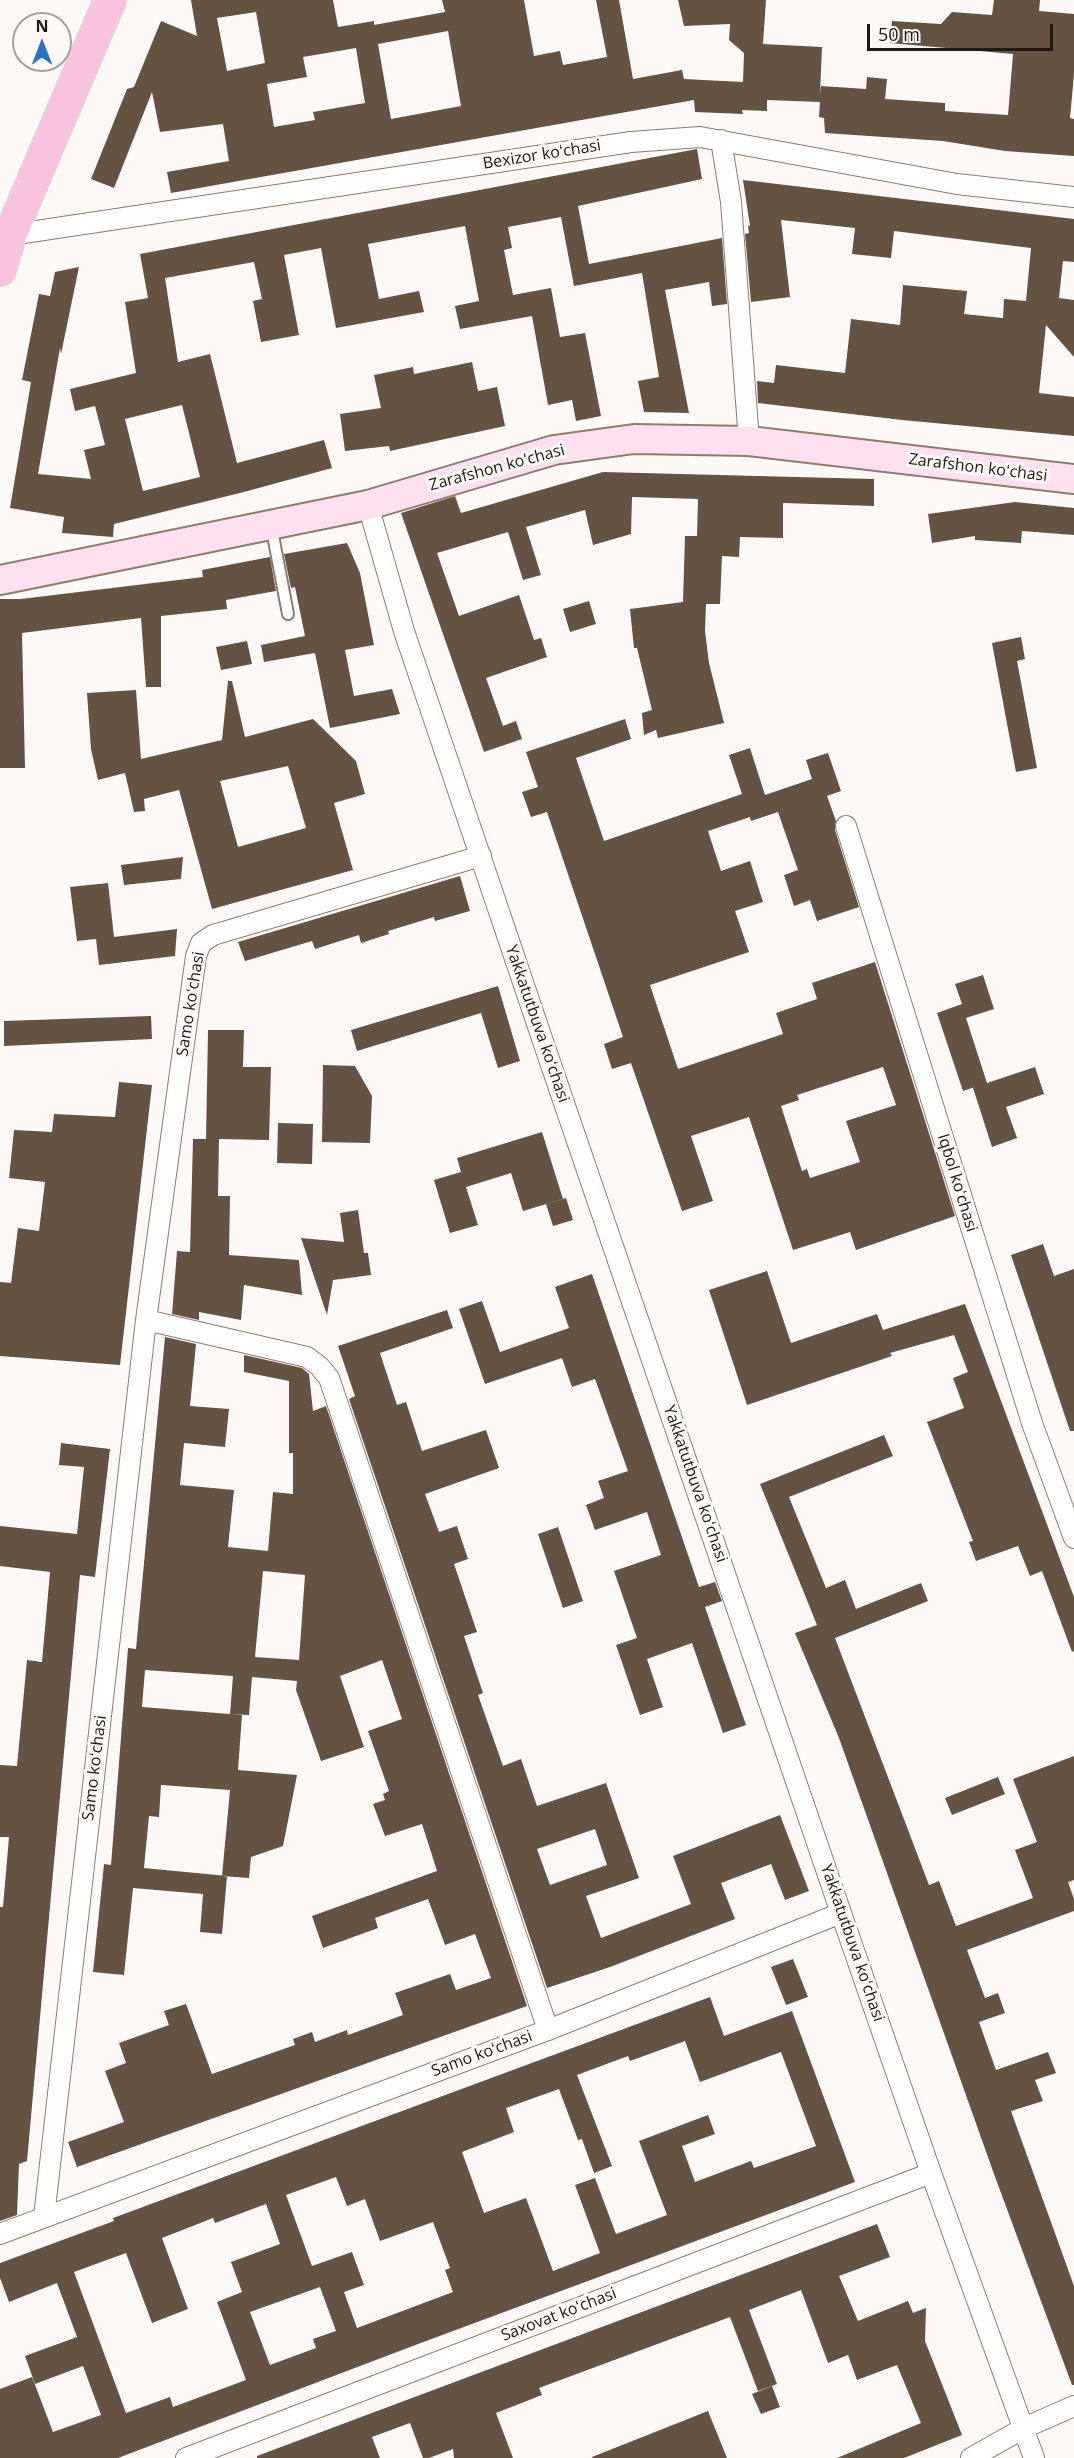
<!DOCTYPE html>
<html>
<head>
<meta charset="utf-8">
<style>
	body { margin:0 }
	#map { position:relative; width:1074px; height:2458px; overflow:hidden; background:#fef9f6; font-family:"Open Sans",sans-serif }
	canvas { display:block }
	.north { position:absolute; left:12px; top:12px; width:60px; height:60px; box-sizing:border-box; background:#fef9f6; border:2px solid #a69f9b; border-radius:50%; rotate:0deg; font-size:16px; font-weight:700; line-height:24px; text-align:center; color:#211813 }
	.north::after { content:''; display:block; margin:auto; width:21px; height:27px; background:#2972c2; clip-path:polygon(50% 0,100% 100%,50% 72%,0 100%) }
	.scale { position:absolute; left:867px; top:24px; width:186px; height:27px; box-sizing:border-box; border:3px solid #211813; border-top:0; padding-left:8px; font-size:18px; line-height:21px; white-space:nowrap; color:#211813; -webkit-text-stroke:4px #fef9f6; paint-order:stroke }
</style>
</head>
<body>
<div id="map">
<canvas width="1074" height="2458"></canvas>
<div class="north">N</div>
<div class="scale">50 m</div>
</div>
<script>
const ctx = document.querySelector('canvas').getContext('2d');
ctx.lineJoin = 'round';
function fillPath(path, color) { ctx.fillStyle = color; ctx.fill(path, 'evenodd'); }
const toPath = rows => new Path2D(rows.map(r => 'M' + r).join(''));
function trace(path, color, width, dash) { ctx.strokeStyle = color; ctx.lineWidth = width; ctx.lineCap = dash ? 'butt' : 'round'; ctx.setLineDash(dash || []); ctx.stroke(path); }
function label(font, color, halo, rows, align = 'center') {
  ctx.font = font + ' "Open Sans",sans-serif'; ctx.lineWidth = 6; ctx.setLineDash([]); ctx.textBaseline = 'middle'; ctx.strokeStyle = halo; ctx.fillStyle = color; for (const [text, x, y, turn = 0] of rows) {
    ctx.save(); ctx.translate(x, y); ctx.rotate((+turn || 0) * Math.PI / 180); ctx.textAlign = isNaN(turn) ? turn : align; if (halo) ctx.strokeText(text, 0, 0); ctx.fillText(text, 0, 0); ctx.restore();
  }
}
fillPath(toPath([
	[191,0,333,0,338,27,374,21,374,25,445,12,442,0,524,0,534,56,560,51,563,65,607,57,596,0,619,0,633,79,682,70,684,79,743,82,744,53,729,40,730,24,684,26,678,0,766,0,763,44,822,47,820,94,821,86,866,89,867,77,887,79,885,99,945,103,945,111,1008,115,1013,54,890,43,892,21,941,24,952,12,992,15,994,0,1040,0,1039,11,1074,14,1074,74,1070,118,1074,119,1074,156,1005,151,943,141,825,133,824,118,819,117,820,102,767,100,767,111,742,110,743,114,695,112,694,100,171,193,167,172,229,161,223,124,160,132,152,92,114,188,91,179,127,89,134,87,161,21,197,36],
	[256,12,265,63,227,71,217,18],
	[448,31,461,106,391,119,378,44],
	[356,48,365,103,313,112,315,120,274,127,267,84,307,77,303,57],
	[697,149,702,179,578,206,589,264,722,238,727,304,712,306,709,282,665,290,689,413,644,412,638,381,659,377,642,273,574,286,561,217,508,227,512,248,504,250,513,295,551,288,560,337,585,333,601,416,576,421,572,400,548,405,532,316,460,329,455,306,479,301,465,226,368,244,379,299,419,291,424,312,336,328,321,248,284,255,299,335,261,342,253,301,262,299,254,262,165,278,178,362,210,354,237,463,324,440,332,468,244,492,114,524,113,537,62,533,64,517,10,508,31,382,22,380,39,294,50,296,55,272,79,267,61,354,60,348,38,474,91,479,84,450,105,445,95,406,75,411,70,389,136,373,125,302,148,298,140,254],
	[182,405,200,477,143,491,125,419],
	[743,180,1074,219,1074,262,1063,261,1059,298,1074,300,1074,357,1046,325,1039,393,1074,397,1074,436,902,420,758,403,757,381,774,383,776,365,845,373,851,319,900,325,903,285,967,291,964,314,1003,318,1004,299,1026,301,1031,248,894,231,891,258,852,254,855,228,781,220,790,297,751,302,745,234,749,233,748,226,750,226],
	[472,362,478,391,497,387,505,426,390,451,389,446,345,451,340,414,381,408,374,375,413,367,414,374],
	[603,472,874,479,874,506,783,503,783,538,740,537,739,557,722,556,720,604,706,604,705,631,709,663,724,723,658,738,656,730,644,735,642,713,652,710,637,648,634,648,630,609,683,602,685,536,697,536,698,499,632,497,631,534,593,545,585,510,526,527,541,575,523,580,508,532,437,553,459,616,519,595,534,640,541,638,547,657,486,678,503,726,516,721,522,739,484,752,401,513,455,496,461,513],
	[1015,502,1074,508,1074,535,1022,531,1021,543,975,540,975,536,932,543,928,514],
	[347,543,360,573,374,645,345,650,354,696,392,689,400,714,330,728,315,653,264,662,261,645,305,636,295,587,291,588,284,554],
	[270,557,276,591,226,600,227,609,161,616,161,687,146,687,141,618,22,633,25,768,0,768,0,599,21,599,203,577,202,570],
	[589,601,596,624,570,632,563,609],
	[1021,637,1025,659,1017,661,1037,768,1016,772,992,643],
	[247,641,252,664,221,670,216,647],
	[228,681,232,681,245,737,313,719,356,761,365,794,334,803,353,870,212,909,179,790,144,799,145,811,134,812,125,773,98,780,91,749,87,693,136,690,141,759,222,740],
	[288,766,306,828,238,847,220,781],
	[625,719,631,739,576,758,604,841,742,794,729,755,750,748,765,795,812,779,806,760,828,753,841,791,827,796,836,821,835,830,859,907,817,921,810,900,794,906,784,875,798,870,778,812,751,821,750,817,708,831,721,871,750,861,763,902,735,911,749,952,650,985,678,1069,783,1034,776,1013,817,999,812,983,875,962,955,1216,856,1250,850,1232,793,1250,749,1117,691,1136,713,1201,682,1211,631,1063,612,1069,604,1044,623,1037,547,812,531,817,522,792,538,787,526,752],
	[883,1067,896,1105,846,1121,860,1162,810,1178,807,1169,802,1171,781,1106,799,1100,797,1095],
	[183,857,181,879,124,885,121,865],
	[460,876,470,911,435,921,434,917,388,931,389,934,361,943,359,935,315,949,312,941,245,961,238,942],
	[108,883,114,937,177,929,175,956,99,965,96,939,77,941,70,887],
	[983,975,994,1009,966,1018,987,1083,1035,1067,1044,1094,1006,1107,1017,1138,992,1147,973,1088,975,1087,963,1091,937,1013,962,1004,955,984],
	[498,986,520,1061,498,1068,481,1013,357,1051,351,1030],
	[151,1016,152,1039,4,1046,4,1021],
	[208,1030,244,1030,243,1067,271,1067,269,1140,219,1139,218,1196,230,1196,229,1255,299,1260,302,1295,244,1285,241,1320,199,1312,199,1320,172,1314,177,1251,190,1252,193,1139,206,1139],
	[323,1065,355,1066,372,1096,370,1143,322,1142],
	[119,1082,152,1085,120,1365,0,1356,0,1282,11,1283,18,1228,39,1231,45,1182,9,1178,14,1130,52,1132,54,1114,115,1117],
	[278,1123,313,1124,312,1164,277,1163],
	[542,1132,563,1199,523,1211,511,1173,466,1187,478,1225,450,1233,434,1180,461,1172,457,1158],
	[566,1198,573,1220,553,1226,546,1204],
	[358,1210,364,1253,368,1253,371,1275,333,1280,327,1315,301,1238,344,1242,340,1213],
	[1043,1244,1054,1276,1074,1269,1074,1431,1070,1431,1011,1255],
	[767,1271,791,1343,877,1314,883,1330,965,1304,1074,1597,1074,1651,1072,1652,1042,1571,1030,1576,1018,1546,976,1561,969,1542,973,1541,927,1422,964,1408,953,1378,968,1372,954,1335,890,1353,892,1356,747,1405,709,1290],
	[592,1274,699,1587,715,1582,722,1601,705,1607,746,1725,723,1733,692,1643,647,1659,663,1707,640,1715,616,1645,637,1638,614,1571,661,1555,647,1512,595,1530,586,1505,604,1498,598,1481,628,1471,595,1379,572,1387,562,1358,485,1384,459,1309,482,1301,500,1352,569,1328,555,1287],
	[447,1310,453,1328,380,1353,397,1405,406,1402,422,1451,486,1430,499,1468,425,1494,439,1532,457,1526,468,1559,454,1564,477,1632,464,1636,483,1693,478,1695,503,1766,521,1759,537,1806,606,1783,639,1878,586,1896,601,1938,691,1904,673,1856,780,1815,809,1891,785,1900,771,1864,721,1883,735,1919,610,1967,547,1988,349,1399,355,1396,338,1346],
	[595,1829,607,1865,550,1885,537,1849],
	[165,1337,196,1344,190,1406,229,1409,225,1447,184,1443,180,1485,234,1490,228,1547,268,1551,273,1492,293,1494,293,1453,289,1453,289,1381,244,1372,244,1355,302,1368,309,1374,313,1411,326,1406,527,2006,77,2167,68,2142,124,2122,105,2071,126,2063,119,2043,169,2025,164,2011,186,2004,212,2074,295,2045,293,2039,312,2032,315,2042,347,2030,348,2035,403,2015,395,1993,450,1974,456,1990,491,1978,475,1934,445,1945,428,1899,375,1918,378,1928,323,1948,312,1916,437,1871,422,1824,385,1836,373,1804,385,1800,383,1794,389,1791,368,1731,402,1719,382,1660,340,1676,364,1747,321,1761,296,1690,297,1681,252,1677,249,1715,230,1714,233,1676,145,1670,142,1707,242,1715,238,1770,297,1775,283,1846,251,1857,249,1878,222,1876,230,1790,161,1785,159,1817,149,1816,144,1868,227,1876,222,1934,200,1932,203,1894,133,1888,124,1975,93,1972,104,1864,111,1865,128,1648,136,1649],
	[263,1571,305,1575,299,1660,255,1657],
	[884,1435,893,1456,789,1497,826,1588,845,1580,856,1609,921,1583,928,1601,835,1638,929,1885,939,1881,956,1926,1033,1898,1015,1850,1037,1842,1013,1779,1074,1756,1074,1880,1068,1882,1074,1899,1074,1911,967,1950,985,1998,998,1993,1005,2013,979,2022,996,2070,1048,2052,1056,2073,1035,2080,1043,2101,1011,2111,1074,2286,1074,2385,1072,2385,994,2174,839,1738,795,1633,817,1625,760,1484],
	[61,1443,110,1449,95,1577,80,1575,27,2161,19,2164,17,2215,0,2221,0,1907,3,1907,9,1837,0,1837,0,1765,17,1766,27,1660,42,1662,50,1572,0,1566,0,1526,77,1534,84,1467,59,1465],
	[558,1527,583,1601,563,1608,538,1534],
	[998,1777,1005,1794,952,1815,945,1798],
	[793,1959,808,1997,786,2005,771,1967],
	[710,1997,724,2036,792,2011,855,2182,418,2344,118,2458,0,2458,0,2389,32,2377,53,2432,101,2415,83,2366,35,2384,25,2356,77,2337,57,2283,9,2302,0,2278,0,2263,114,2221,113,2218,132,2211],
	[685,2041,700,2082,781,2052,816,2146,754,2168,751,2161,695,2182,682,2146,715,2134,708,2115,639,2141,667,2215,616,2234,595,2178,575,2185,600,2253,553,2271,526,2198,484,2213,462,2152,514,2132,506,2108,559,2089,578,2140,582,2139,594,2173,612,2166,577,2075,628,2056,630,2061],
	[336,2177,347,2206,365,2199,380,2241,433,2222,450,2268,445,2270,453,2292,357,2328,344,2292,364,2285,352,2252,312,2266,286,2195],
	[266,2204,280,2244,231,2262,242,2292,217,2302,246,2380,173,2407,170,2397,126,2413,74,2272,126,2253,152,2323,188,2309,162,2238,213,2218,215,2223],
	[320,2287,336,2331,313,2339,316,2348,270,2365,250,2312],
	[877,2224,890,2257,839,2276,858,2321,908,2301,913,2313,926,2308,925,2341,962,2435,904,2458,837,2458,921,2423,897,2365,857,2380,848,2355,828,2363,801,2290,749,2310,777,2384,758,2391,730,2317,539,2388,542,2395,496,2413,513,2458,454,2458,453,2449,429,2458,423,2458,410,2423,372,2437,380,2458,257,2458,257,2456],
	[772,2386,780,2407,761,2414,752,2394],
	[708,2411,727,2458,592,2458,592,2457]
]), '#645343');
const service = toPath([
	[271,525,288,614]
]);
const minor = toPath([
	[721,140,731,202,749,441],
	[10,235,631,142,700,137,957,184,1074,197],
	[368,505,404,631,549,1059,841,1913,931,2173,1034,2458],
	[846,826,1032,1423,1074,1538],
	[146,1320,307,1357,319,1366,329,1378,548,2030],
	[44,2217,146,1320,196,956,201,943,213,935,481,856],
	[0,2234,548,2030,841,1913],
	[186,2458,931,2173],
	[971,2458,1024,2428,1074,2406]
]);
const secondary = toPath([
	[0,580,368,505,554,450,634,439,749,441,1074,479]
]);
const primary = toPath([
	[0,270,10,235,110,0]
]);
trace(service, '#917a6e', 14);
trace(minor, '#917a6e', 22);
trace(secondary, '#917a6e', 32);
trace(primary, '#d7d5d5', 34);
trace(service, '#fff', 10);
trace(minor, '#fff', 20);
trace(secondary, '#fbe1ef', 28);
trace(primary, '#f8c3df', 32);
label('16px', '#211813', '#fef9f6', [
	["Bexizor koʻchasi",542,155,-9],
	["Zarafshon koʻchasi",497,468,-15],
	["Zarafshon koʻchasi",978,468,7],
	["Samo koʻchasi",191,1004,-81],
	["Yakkatutbuva koʻchasi",537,1024,71],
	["Iqbol koʻchasi",957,1183,73],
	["Yakkatutbuva koʻchasi",695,1484,71],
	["Samo koʻchasi",95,1768,-83],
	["Yakkatutbuva koʻchasi",852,1943,71],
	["Samo koʻchasi",482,2054,-20],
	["Saxovat koʻchasi",559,2315,-21]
]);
</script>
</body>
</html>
